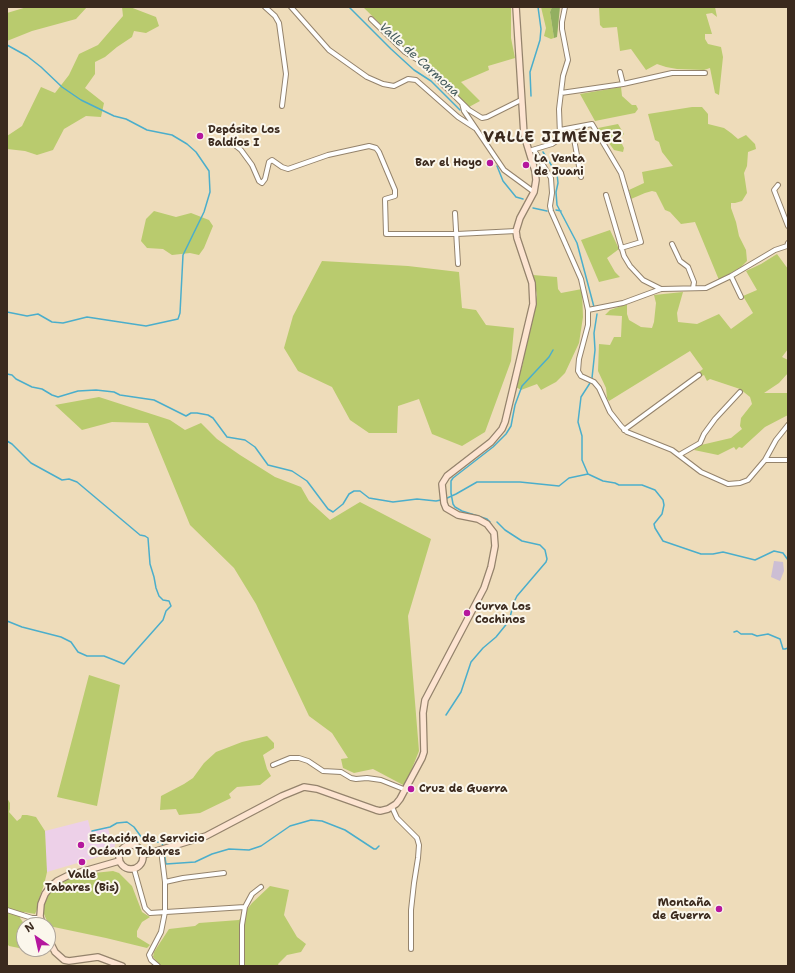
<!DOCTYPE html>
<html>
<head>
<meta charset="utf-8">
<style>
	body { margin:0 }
	#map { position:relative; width:795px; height:973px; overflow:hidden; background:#eedcba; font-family:"Shantell Sans",sans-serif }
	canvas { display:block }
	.frame { position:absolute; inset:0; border:8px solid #3b2a1e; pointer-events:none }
	.north { position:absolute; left:16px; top:917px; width:40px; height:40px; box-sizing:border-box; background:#fbf7ec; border:1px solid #aea59a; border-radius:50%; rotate:326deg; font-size:11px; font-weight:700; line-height:16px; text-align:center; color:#3b2a1e }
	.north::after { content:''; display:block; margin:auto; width:14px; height:18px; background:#b5179e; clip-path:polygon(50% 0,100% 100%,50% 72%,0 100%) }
</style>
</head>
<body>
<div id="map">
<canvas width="795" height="973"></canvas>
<div class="frame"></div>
<div class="north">N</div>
</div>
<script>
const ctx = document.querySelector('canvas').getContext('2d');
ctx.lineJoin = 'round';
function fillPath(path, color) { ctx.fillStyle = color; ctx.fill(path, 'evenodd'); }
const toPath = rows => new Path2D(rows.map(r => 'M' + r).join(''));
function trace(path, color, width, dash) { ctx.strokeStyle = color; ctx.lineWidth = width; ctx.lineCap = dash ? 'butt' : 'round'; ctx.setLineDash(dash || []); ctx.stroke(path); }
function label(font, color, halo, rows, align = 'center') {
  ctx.font = font + ' "Shantell Sans",sans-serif'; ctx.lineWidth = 4; ctx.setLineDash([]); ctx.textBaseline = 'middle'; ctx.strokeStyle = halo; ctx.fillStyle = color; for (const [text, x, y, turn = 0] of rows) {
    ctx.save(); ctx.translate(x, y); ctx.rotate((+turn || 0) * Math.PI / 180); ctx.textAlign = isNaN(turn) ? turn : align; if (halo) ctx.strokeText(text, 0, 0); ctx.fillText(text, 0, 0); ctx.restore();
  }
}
fillPath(toPath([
	[88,820,91,832,108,828,110,836,115,838,116,840,114,849,108,854,47,872,46,865,45,831]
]), '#edd0e8');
fillPath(toPath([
	[774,561,783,562,784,571,780,581,771,577]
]), '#ccbed4');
fillPath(toPath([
	[27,7,87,7,76,19,32,31,7,41,7,13],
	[122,7,130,7,156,17,159,26,146,33,134,31,132,37,117,47,105,57,95,62,95,74,85,88,104,103,101,117,86,116,64,129,53,150,37,155,25,151,7,149,7,136,22,126,41,87,55,93,69,75,79,54,98,45,123,16],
	[363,7,511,7,511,38,515,58,488,66,489,70,461,82,480,101,469,107,420,59,406,49],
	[541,7,552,7,550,12,554,38,551,39,544,36,546,28],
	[599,7,715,7,717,17,712,13,706,14,712,34,705,34,705,39,708,44,721,47,723,57,719,95,715,93,710,68,704,70,677,69,666,67,657,64,646,70,631,49,620,51,617,27,603,28,600,25],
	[621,87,622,96,632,105,636,105,638,109,635,113,595,121,580,94],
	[692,107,702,107,708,114,708,124,724,128,731,133,738,139,746,135,755,144,756,149,748,152,747,166,744,173,747,193,742,201,735,203,731,203,731,208,736,222,739,236,746,250,747,261,741,267,719,280,695,222,681,224,670,212,665,210,656,192,652,191,645,193,631,199,629,190,644,183,642,172,673,166,662,152,659,142,655,140,648,114],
	[618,124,624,134,621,137,621,142,624,148,623,152,614,150,598,128],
	[154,211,176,217,191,213,209,220,213,226,204,248,199,255,190,253,172,255,163,249,147,248,141,241,146,219],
	[610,230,619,249,607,258,615,272,620,277,599,282,581,240],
	[777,254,788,269,788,349,782,357,788,360,788,373,779,383,764,393,788,393,788,415,765,427,742,448,739,447,736,450,734,447,718,455,694,450,701,445,731,438,742,429,740,426,741,418,752,404,750,397,740,389,710,379,707,381,704,375,702,376,699,372,703,369,690,351,609,401,607,398,606,388,598,371,599,344,610,345,614,337,621,337,622,316,605,315,610,310,624,305,627,305,627,314,629,320,641,327,652,328,654,322,656,303,654,295,683,292,677,313,678,322,697,324,719,314,731,329,753,313,743,296,757,290,746,271,761,264],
	[322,261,408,266,459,272,462,308,476,310,486,325,514,328,511,361,485,432,462,446,432,434,419,399,398,406,397,433,369,433,350,420,332,387,298,371,284,348,293,316],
	[533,275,557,277,558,289,561,293,582,289,583,317,579,343,565,373,556,382,541,390,537,384,521,390,516,387,523,363,526,341,537,295],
	[99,397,170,420,185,430,201,423,217,439,240,455,275,477,301,487,309,501,330,520,360,502,431,539,408,616,419,751,405,786,373,769,354,773,343,768,341,759,348,758,332,733,309,716,256,604,234,568,190,525,148,423,112,422,82,430,55,405],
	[89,675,120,685,97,806,57,797],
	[267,736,274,743,274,748,263,755,267,769,271,776,260,785,237,787,229,794,231,798,200,813,179,815,176,809,160,810,161,796,184,784,193,778,204,763,216,752,242,742],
	[7,798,10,803,10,809,9,812,17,821,21,818,22,815,27,815,36,817,45,831,47,872,44,885,40,896,38,907,35,914,24,912,20,918,25,925,24,946,19,948,9,946,7,944],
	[113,871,119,873,132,886,142,912,150,917,142,922,137,931,137,937,150,945,147,948,106,938,49,926,44,914,44,901,55,885,63,881,94,873],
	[270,886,289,890,284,915,297,937,306,944,301,952,287,955,278,964,279,966,161,966,153,957,154,952,169,929,195,926,199,923,239,920,252,903]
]), '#b9cb6e');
fillPath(toPath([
	[552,7,560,7,557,37,554,38,550,12]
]), '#92af61');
trace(toPath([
	[349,7,391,49,414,70,431,81,460,110],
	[7,45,27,56,41,67,62,87,81,100,114,116,126,119,147,130,172,135,187,144,196,152,209,171,210,192,204,212,183,255,180,313,178,319,146,326,87,317,63,323,52,322,38,314,27,316,7,312],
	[531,96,530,72,540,40,541,29,538,7],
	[543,152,557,174,558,183,556,192,557,205,577,243,594,307],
	[497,166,503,181,516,197,523,199],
	[533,208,547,211],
	[556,210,561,211],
	[7,374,12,375,16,379,32,387,42,389,52,395,58,397,78,391,96,390,114,392,120,395,154,400,186,416,191,413,197,413,208,415,213,418,227,437,245,440,255,447,268,465,292,471,307,481,328,509,333,512,343,504,349,494,354,491,360,491,369,498,393,502,417,499,436,501,441,500],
	[592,378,595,350,594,333,597,314],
	[590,383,581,397,578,422,582,436,582,460,588,474,603,481,615,483,619,485,642,485,655,490,663,500,664,505,662,514,654,524,655,528,663,541,701,554,713,554,723,552,755,560,774,551,783,553,788,560],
	[7,441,12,444,31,463,62,480,69,479,77,482,140,535,145,536,148,538,150,564,154,577,156,588,159,596,163,600,169,601,171,606,166,611,163,620,124,664,104,656,87,656,78,652,71,642,61,637,22,627,7,621],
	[445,499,456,494,477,482,520,482,559,486,569,478,588,474],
	[490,522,487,519,462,511,455,507,453,504,451,493,451,481,453,478,493,447,506,434,511,426,515,405,522,386,549,357,553,350],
	[734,632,737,631,741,634,752,634,757,636,768,634,780,639,783,649,785,649,788,648],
	[446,715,461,692,471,662,483,648,496,637,509,621,514,602,517,596,546,562,547,559,545,550,540,545,522,541,505,530,497,522],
	[92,831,110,827,117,823,127,822,134,827,142,838,147,842,162,842,163,847],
	[164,851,166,864,195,862,212,854,229,849,249,850,261,846,290,826,311,820,322,821,345,830,374,849,376,849,379,846]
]), '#4baecb', 1.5);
const street = toPath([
	[265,7,275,16,279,23,286,74,282,106],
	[291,7,329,50,367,77,383,84,394,86,408,79,416,80,458,117,475,128],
	[371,19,405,52,418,60,469,110,482,118,487,117,521,100],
	[620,72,623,84],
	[561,93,623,84,672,73,705,73],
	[462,103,464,111,504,170,534,192],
	[572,128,581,177],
	[560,130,592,124,621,173,641,242,621,248],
	[232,143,241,150,252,165,259,181,262,183,265,179,269,162,272,160,282,167,288,169,328,155,369,146,376,148,379,152,395,190,395,196,385,199,386,234,457,234,516,231],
	[532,150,552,144,555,142,560,135,559,109,563,76,568,60,562,29,562,22,565,7],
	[534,150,551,178,552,193,550,206,551,211,581,279,588,310,588,325,579,359,578,371,581,376,594,382,599,388,610,412,621,426,627,432,672,450,701,472,728,484,740,483,748,480,765,460,788,460],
	[778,185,774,190,788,226],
	[606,195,624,256,630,266,643,280,661,289],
	[455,213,458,264],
	[672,244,680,261,688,267,694,282,693,288],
	[731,276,741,297],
	[588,310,623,303,661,289,706,288,731,276,775,250,787,246,788,243],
	[624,430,699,375],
	[679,455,700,443,704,434,715,419,740,392],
	[765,460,776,440,788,425],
	[273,765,290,758,299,758,308,761,323,771,341,772,351,778,356,779,367,778,381,780,406,790],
	[392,807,397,818,417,838,419,845,418,858,414,883,411,910,411,949],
	[134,869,145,908,150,913,245,907],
	[165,882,183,878,224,873],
	[7,910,32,918,40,918],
	[158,966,151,960,149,955,161,932,165,912,165,882,161,850],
	[242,966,242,925,245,907,252,894,261,887]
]);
const secondary = toPath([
	'119 857a12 12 0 1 1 24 0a12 12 0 1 1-24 0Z',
	[143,855,206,836,282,796,304,787,317,789,376,810,380,811,388,809,396,804,400,799,422,758,424,752,423,713,425,700,484,588,491,567,495,546,494,533,487,524,478,519,458,515,446,508,444,503,442,484,447,476,491,442,502,429,505,422,533,304,532,283,517,238,516,231,520,218,534,192,536,180,535,171,524,135,516,7],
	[42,925,40,916,41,904,45,894,51,886,57,881,67,876,119,861],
	[48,938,55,952,64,960,69,961,98,957,122,966]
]);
trace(street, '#94836c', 6);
trace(secondary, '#94836c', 8);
trace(street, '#fff', 4);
trace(secondary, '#fde4d1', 5.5);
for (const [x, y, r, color] of [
	[200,136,4,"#b5179e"],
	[490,163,4,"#b5179e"],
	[526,165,4,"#b5179e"],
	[467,613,4,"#b5179e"],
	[411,789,4,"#b5179e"],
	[81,845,4,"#b5179e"],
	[82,862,4,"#b5179e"],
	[719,909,4,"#b5179e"]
]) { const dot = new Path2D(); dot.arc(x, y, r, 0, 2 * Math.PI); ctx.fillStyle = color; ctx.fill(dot); trace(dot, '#fbf7ec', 1.5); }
label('bold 11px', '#3b2a1e', '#fbf7ec', [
	["Depósito Los",208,130],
	["Baldíos I",208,143],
	["La Venta",534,159],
	["de Juani",534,172],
	["Bar el Hoyo",482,163,"right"],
	["Curva Los",475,607],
	["Cochinos",475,620],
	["Cruz de Guerra",419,789],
	["Estación de Servicio",89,839],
	["Océano Tabares",89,852],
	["Valle",82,875,"center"],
	["Tabares (Bis)",82,888,"center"],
	["Montaña",711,903,"right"],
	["de Guerra",711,916,"right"]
], 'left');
label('italic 12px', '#41585b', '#fbf7ec', [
	["Valle de Carmona",419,60,42]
]);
ctx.letterSpacing = '1px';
label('bold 15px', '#3b2a1e', '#fbf7ec', [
	["VALLE JIMÉNEZ",553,138]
]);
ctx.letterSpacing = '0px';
</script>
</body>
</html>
